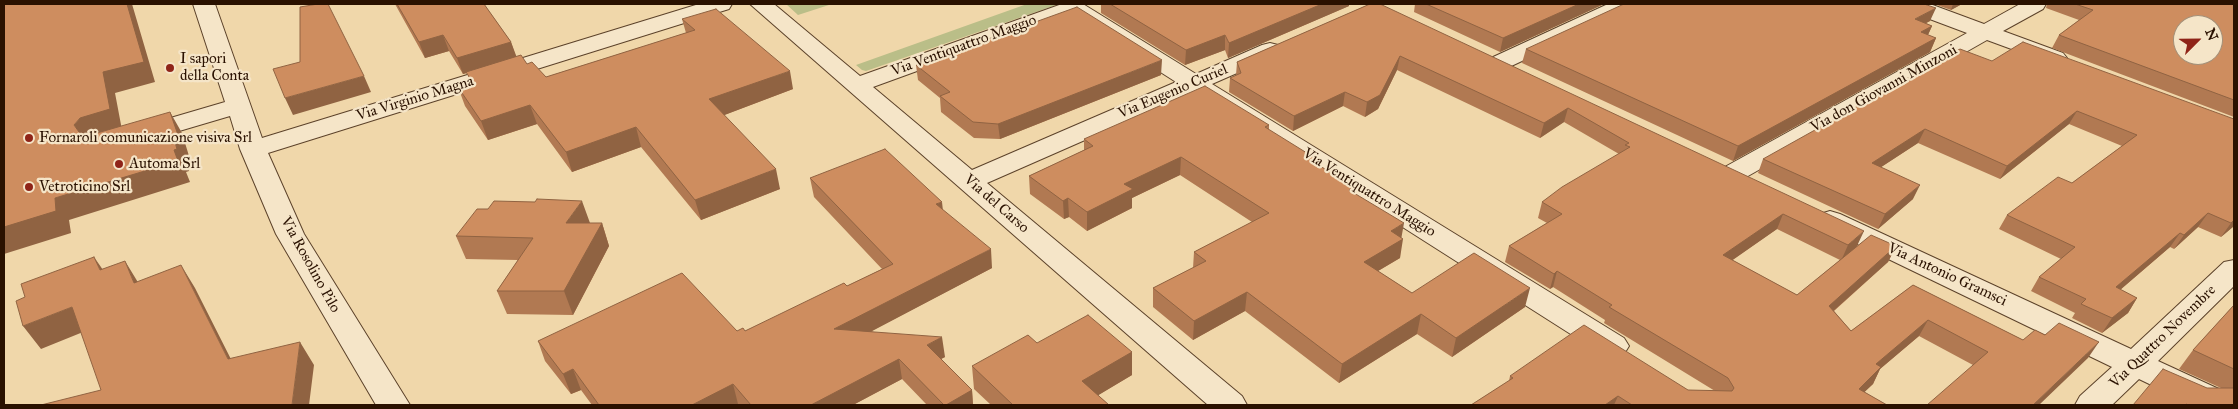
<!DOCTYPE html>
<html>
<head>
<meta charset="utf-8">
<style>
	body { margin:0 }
	#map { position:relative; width:2238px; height:409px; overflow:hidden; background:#f0d7aa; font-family:"IM FELL Great Primer",serif }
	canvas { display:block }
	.frame { position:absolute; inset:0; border:5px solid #2a1100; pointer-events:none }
	.north { position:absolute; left:2173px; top:15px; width:50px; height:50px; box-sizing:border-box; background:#f5e5c8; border:1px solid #a49078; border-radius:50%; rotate:67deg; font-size:14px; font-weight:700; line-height:20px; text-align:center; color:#2a1100 }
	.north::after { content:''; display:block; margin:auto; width:18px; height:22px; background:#8f2418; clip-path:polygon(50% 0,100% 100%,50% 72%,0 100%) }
</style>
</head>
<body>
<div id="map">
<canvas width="2238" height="409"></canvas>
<div class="frame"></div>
<div class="north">N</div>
</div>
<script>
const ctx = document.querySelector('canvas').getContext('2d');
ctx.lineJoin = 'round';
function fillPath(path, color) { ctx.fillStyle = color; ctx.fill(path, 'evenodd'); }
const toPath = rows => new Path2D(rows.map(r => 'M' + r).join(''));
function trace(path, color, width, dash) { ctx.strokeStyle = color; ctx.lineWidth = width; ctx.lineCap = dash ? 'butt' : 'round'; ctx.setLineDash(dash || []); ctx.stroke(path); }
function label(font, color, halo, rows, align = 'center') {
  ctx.font = font + ' "IM FELL Great Primer",serif'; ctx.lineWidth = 4.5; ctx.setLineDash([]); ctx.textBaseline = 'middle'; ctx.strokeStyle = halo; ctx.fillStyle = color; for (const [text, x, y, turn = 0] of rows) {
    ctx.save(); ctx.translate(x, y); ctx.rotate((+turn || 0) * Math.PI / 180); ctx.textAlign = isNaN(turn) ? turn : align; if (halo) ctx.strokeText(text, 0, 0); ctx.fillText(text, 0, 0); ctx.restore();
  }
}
fillPath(toPath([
	[786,4,832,4,798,15],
	[1027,4,1059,4,866,71,862,70,856,65]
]), '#babe88');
const minor = toPath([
	[193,4,215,4,262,138,699,4,732,4,729,9,268,153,304,234,410,405,376,405,276,234,240,149,230,116,142,142,133,139,129,134,133,129,225,102,193,4],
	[750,4,774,4,860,76,1062,4,1083,4,1196,74,1262,45,1270,43,1278,45,1281,50,1278,55,1212,84,1624,338,1629,346,1624,354,1613,357,1602,354,1192,93,987,183,1242,396,1247,405,1208,405,750,4],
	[1071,15,1176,82,972,170,873,87,1071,15],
	[1608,4,1636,4,1633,9,1507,68,1499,70,1491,68,1487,63,1491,58,1608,4],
	[1900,4,1930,4,1984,24,2020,4,2046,4,2043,9,2003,31,2063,53,2067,58,2063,63,2055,65,1987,40,1741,180,1732,182,1723,180,1719,174,1723,168,1967,33,1903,9,1900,4],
	[1830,211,1840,214,2131,349,2224,262,2234,260,2234,286,2158,361,2234,396,2234,405,2193,405,2139,379,2112,405,2075,405,2080,396,2112,367,1820,226,1816,220,1820,214,1830,211]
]);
trace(minor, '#5c422a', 2);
fillPath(minor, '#f5e5c8');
fillPath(toPath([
	[395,4,484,4,511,42,516,57,527,64,546,77,686,33,682,19,793,89,724,115,780,189,701,220,641,147,572,172,537,124,488,140,465,106,458,87,471,83,467,73,463,74,449,51,425,58],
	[1101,4,1349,4,1349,6,1228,58,1225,50,1185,65,1101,13],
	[1370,4,1857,246,1896,246,1888,262,1834,311,1851,331,1913,285,2023,340,2088,358,1973,365,1919,336,1880,369,1873,384,1864,392,1887,405,1471,405,1509,381,1510,376,1688,390,1715,391,1604,323,1605,320,1553,287,1550,289,1505,262,1509,246,1547,223,1538,218,1542,202,1619,154,1564,122,1540,138,1397,70,1378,109,1365,117,1343,106,1293,131,1229,92,1230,78,1236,75,1237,62],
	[1777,229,1840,260,1797,295,1732,260],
	[1415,4,1604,4,1500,52,1414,12],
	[1934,4,1962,4,1951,10],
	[2047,4,2234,4,2234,117,2052,48,2059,35,2079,20,2046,8],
	[1930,21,1926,23,1932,26,1928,35,1936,38,1930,52,1733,161,1522,63,1526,49],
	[1992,61,2234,119,2234,226,2221,237,2198,227,2174,249,2170,247,2120,290,2137,298,2128,313,2102,333,2072,318,2075,313,2031,291,2039,277,2061,259,1999,229,2007,215,2072,183,2122,146,2069,124,2000,179,1918,143,1881,167,1913,199,1878,229,1758,173,1763,159],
	[916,65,1161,75,1000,139,974,138,941,112,940,98,918,80],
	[1269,125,1269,130,1322,167,1355,186,1354,193,1401,238,1400,258,1378,271,1412,293,1525,307,1452,357,1417,334,1339,383,1245,311,1193,340,1153,307,1153,288,1193,268,1194,252,1252,222,1180,175,1132,198,1132,208,1087,231,1069,217,1064,219,1030,194,1029,176,1084,150,1084,139],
	[810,178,943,210,992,268,871,331,945,357,941,359,972,390,973,405,927,405,902,379,853,405,739,405,738,404,736,405,592,405,581,390,571,394,545,361,538,341,745,331,847,286,882,269,814,197],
	[488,209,590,223,602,223,609,246,573,315,507,314,497,291,518,260,466,259,456,236],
	[2234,305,2234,405,2133,405,2207,388,2221,388,2179,369,2193,350],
	[1037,343,1132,352,1132,375,1098,395,1109,405,991,405,974,389,972,366]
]), '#b17952');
fillPath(toPath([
	[127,4,132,4,155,82,115,93,122,130,87,146,74,125,80,118,103,72],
	[1322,4,1349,4,1349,6,1228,58,1229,43],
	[1579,4,1604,4,1500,52,1503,38],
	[1953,4,1962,4,1951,10],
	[1936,8,1930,21,1909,32,1915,19],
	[1932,26,1926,39,1921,32],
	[443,35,449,51,425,58,419,42],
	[1225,35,1225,50,1185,65,1186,50],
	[1936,38,1930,52,1733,161,1738,146],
	[511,42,517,58,463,74,457,58],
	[1400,56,1397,70,1378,109,1365,117,1367,102],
	[1162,60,1161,75,1000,139,998,124],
	[790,71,793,89,714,119,709,99],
	[364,76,371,92,293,115,285,98],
	[1345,92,1343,106,1293,131,1294,116],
	[530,105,537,124,488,140,481,121],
	[1568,108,1564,122,1540,138,1544,123],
	[2077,111,2069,124,2000,179,2007,166],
	[170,112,182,133,189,156,185,158,189,171,186,172,190,182,69,220,71,233,4,254,4,227,55,198,174,150],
	[636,127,641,147,572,172,566,152],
	[1925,129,1918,143,1866,177,1872,163],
	[1181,157,1180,175,1132,198,1132,208,1087,231,1087,212,1124,184],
	[776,169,780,189,701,220,695,200],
	[1920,185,1913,199,1878,229,1885,214],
	[1355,186,1353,205,1349,190],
	[1068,198,1069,217,1064,219,1063,201],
	[582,201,590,223,566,223],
	[942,202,944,220,936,204],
	[2208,213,2198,227,2174,249,2184,235],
	[1783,214,1777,229,1717,271,1723,255],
	[2234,220,2234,226,2221,237,2231,223],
	[602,223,609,246,573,315,564,291],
	[1404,223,1401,240,1403,239,1400,258,1361,281,1364,262,1391,231],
	[1864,231,1857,246,1841,261,1848,245],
	[2180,233,2170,247,2106,302,2116,287],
	[1896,246,1888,262,1822,321,1829,306],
	[991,249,992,268,838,349,834,329],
	[94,257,110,280,100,270],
	[125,261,139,284,134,283],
	[181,265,195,288,243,383,228,359],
	[1557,271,1553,287,1550,289,1554,274],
	[1530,288,1525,307,1452,357,1456,338],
	[1247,292,1245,311,1193,340,1194,321],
	[2137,298,2128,313,2102,333,2112,318],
	[72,307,88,330,41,349,23,326],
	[1421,314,1417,334,1339,383,1342,364],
	[1928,320,1919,336,1880,369,1873,384,1851,405,1859,389,1876,364],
	[942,337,945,357,929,365,927,345],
	[300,342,314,365,309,405,292,405],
	[2099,342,2088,358,2039,405,2033,405],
	[1132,352,1132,375,1082,405,1082,381],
	[899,359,902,379,853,405,811,405],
	[573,369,581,390,571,394,563,374],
	[733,384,738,404,736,405,692,405],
	[972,390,973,405,946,405],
	[1618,396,1614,405,1605,405]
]), '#906342');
const building = toPath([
	[4,4,127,4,144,62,103,72,110,109,80,118,74,125,79,132,90,135,170,112,178,135,173,136,177,149,174,150,178,161,55,198,56,211,4,227,4,4],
	[318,4,328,4,364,76,285,98,273,69,300,62,300,7,318,4],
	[397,4,484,4,511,42,457,58,443,35,419,42,397,4],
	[1110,4,1322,4,1229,43,1225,35,1186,50,1110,4],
	[1370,4,1380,4,1864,231,1848,245,1783,214,1723,255,1797,295,1871,235,1896,246,1829,306,1851,331,1913,285,2023,340,2035,330,2045,335,2059,323,2099,342,2033,405,1927,405,1988,352,1928,320,1876,364,1881,367,1859,389,1887,405,1632,405,1618,396,1605,405,1471,405,1513,378,1510,376,1584,325,1688,390,1732,391,1734,388,1728,378,1609,307,1612,305,1557,271,1554,274,1509,246,1562,214,1542,202,1562,187,1630,147,1625,145,1629,143,1568,108,1544,123,1400,56,1380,95,1367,102,1345,92,1294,116,1230,78,1241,73,1237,62,1370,4],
	[1426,4,1579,4,1503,38,1426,4],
	[1624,4,1924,4,1936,8,1915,19,1932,26,1921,32,1936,38,1738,146,1526,49,1624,4],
	[2075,4,2234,4,2234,100,2059,35,2093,10,2075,4],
	[2183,25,2213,25,2213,55,2183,55,2183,25],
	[1077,7,1162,60,998,124,973,122,940,96,950,92,916,65,1077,7],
	[716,9,790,71,709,99,776,169,695,200,636,127,566,152,530,105,481,121,458,87,473,83,466,72,521,55,527,64,532,62,546,77,695,30,682,19,716,9],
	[2023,42,2234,119,2234,220,2231,223,2208,213,2184,235,2180,233,2116,287,2137,298,2112,318,2081,304,2086,299,2039,277,2075,247,2007,215,2058,177,2072,183,2137,135,2077,111,2007,166,1925,129,1872,163,1920,185,1885,214,1763,159,1960,49,1992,61,2023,42],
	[1205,86,1269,125,1265,127,1323,163,1318,165,1355,186,1349,190,1404,223,1391,231,1403,239,1364,262,1412,293,1474,253,1530,288,1456,338,1421,314,1342,364,1247,292,1194,321,1153,288,1206,261,1194,252,1269,213,1181,157,1124,184,1133,189,1087,212,1068,198,1063,201,1029,176,1093,146,1084,139,1205,86],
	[885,149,942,202,936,204,991,249,834,329,942,337,927,345,972,390,946,405,944,405,899,359,811,405,751,405,733,384,692,405,599,405,573,369,563,374,538,341,682,273,737,331,743,328,745,331,844,283,847,286,893,264,810,178,885,149],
	[537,199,582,201,566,223,602,223,564,291,497,291,533,238,456,236,477,209,488,209,494,201,535,202,537,199],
	[94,257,100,270,125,261,134,283,181,265,228,359,300,342,292,405,41,405,101,390,72,307,23,326,16,301,25,297,21,284,94,257],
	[2234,305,2234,369,2193,350,2234,305],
	[1088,315,1132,352,1082,381,1109,405,1013,405,972,366,1028,335,1037,343,1088,315],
	[2163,369,2207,388,2234,388,2234,405,2188,405,2186,404,2185,405,2133,405,2163,369]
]);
fillPath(building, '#ce8d5f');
trace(building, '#906342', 1);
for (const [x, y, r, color] of [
	[170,68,5,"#8f2418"],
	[29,138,5,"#8f2418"],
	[119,164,5,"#8f2418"],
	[29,187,5,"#8f2418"]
]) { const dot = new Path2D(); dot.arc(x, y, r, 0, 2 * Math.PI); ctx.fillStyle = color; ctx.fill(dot); trace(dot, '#f5e5c8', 2); }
label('15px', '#2a1100', '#f5e5c8', [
	["Via Ventiquattro Maggio",964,46,-20],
	["Via don Giovanni Minzoni",1884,89,-29],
	["Via Eugenio Curiel",1173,92,-23],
	["Via Virginio Magna",415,99,-17],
	["Via Ventiquattro Maggio",1369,193,32],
	["Via del Carso",996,204,41],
	["Via Rosolino Pilo",310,265,61],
	["Via Antonio Gramsci",1947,275,25],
	["Via Quattro Novembre",2163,337,-44]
]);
label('15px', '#2a1100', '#f5e5c8', [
	["I sapori",180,59],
	["della Conta",180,76],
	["Fornaroli comunicazione visiva Srl",39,138],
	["Automa Srl",129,164],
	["Vetroticino Srl",39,187]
], 'left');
</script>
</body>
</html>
